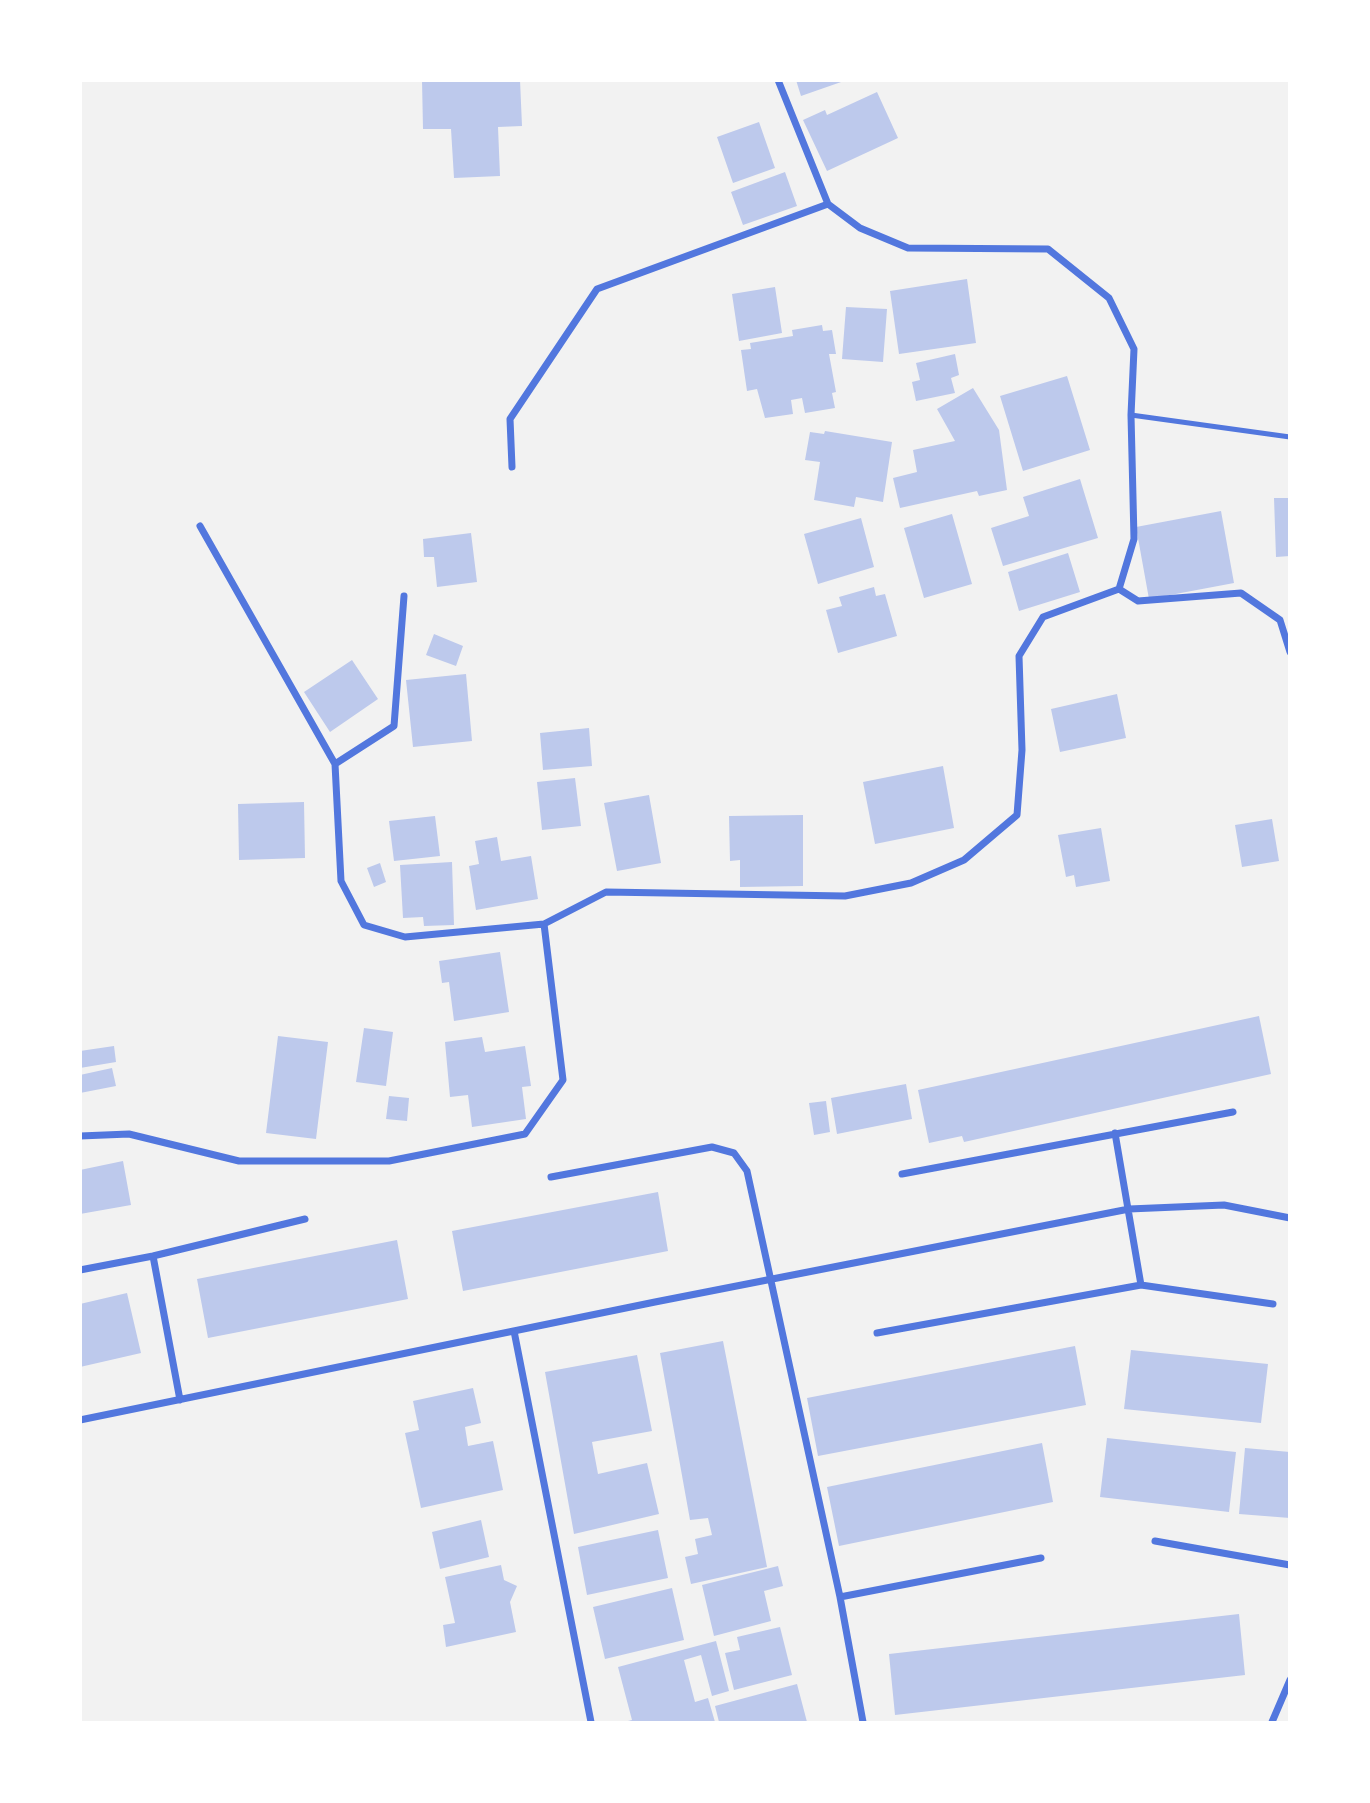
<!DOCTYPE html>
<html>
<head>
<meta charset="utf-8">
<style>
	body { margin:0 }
	#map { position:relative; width:1370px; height:1803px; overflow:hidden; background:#f2f2f2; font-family:"Fira Sans Condensed",sans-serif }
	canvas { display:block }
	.frame { position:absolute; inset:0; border:82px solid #fff; pointer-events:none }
</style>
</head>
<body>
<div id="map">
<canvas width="1370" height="1803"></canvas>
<div class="frame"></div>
</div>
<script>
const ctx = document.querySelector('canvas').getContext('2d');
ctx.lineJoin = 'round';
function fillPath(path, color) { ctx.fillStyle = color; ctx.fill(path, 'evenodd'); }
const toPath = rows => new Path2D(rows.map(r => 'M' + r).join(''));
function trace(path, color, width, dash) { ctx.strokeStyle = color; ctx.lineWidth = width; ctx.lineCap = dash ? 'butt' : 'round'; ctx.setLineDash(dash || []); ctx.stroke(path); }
fillPath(toPath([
	[422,80,520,80,522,126,498,127,500,176,454,178,451,129,423,129],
	[796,80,844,80,844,81,801,96],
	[877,92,898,138,827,171,803,120,825,110,827,115],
	[759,122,775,168,733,183,717,137],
	[785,172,797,206,743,225,731,192],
	[967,279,976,343,899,354,890,291],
	[775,287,782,333,739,341,732,294],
	[846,307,887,309,883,362,842,359],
	[822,325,823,331,832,330,836,354,829,354,836,392,832,393,835,408,805,413,802,398,791,400,793,414,765,418,757,389,747,391,741,350,751,349,750,343,793,336,792,330],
	[955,354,959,375,951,378,955,393,916,401,912,382,920,380,916,363],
	[1067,376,1090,450,1023,471,1000,396],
	[973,388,999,430,1007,490,979,496,977,491,900,508,893,478,917,472,913,450,955,441,937,409],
	[825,431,892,442,883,502,856,497,854,507,814,500,820,462,805,460,810,432,824,434],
	[1080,479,1098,538,1003,566,991,528,1029,516,1023,497],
	[1274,498,1290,498,1290,556,1276,557],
	[1221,511,1234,583,1149,599,1136,527],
	[952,514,972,584,924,598,904,528],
	[861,518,874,567,818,584,804,534],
	[471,533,477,582,437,587,434,557,424,557,423,539],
	[1068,553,1080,592,1019,611,1008,572],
	[874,587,876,596,885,594,897,636,838,653,826,610,842,606,839,597],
	[434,634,463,646,456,666,426,655],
	[352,660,378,699,330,732,304,692],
	[466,674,472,741,413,747,406,680],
	[1117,694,1126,738,1060,752,1051,709],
	[589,728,592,766,543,770,540,733],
	[943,766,954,828,875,844,863,782],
	[575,778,581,826,542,830,537,782],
	[649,795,661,863,617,871,604,803],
	[304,802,305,858,239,860,238,804],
	[803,815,803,886,740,887,740,860,730,861,729,816],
	[435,816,440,856,394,861,389,821],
	[1272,819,1279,861,1242,867,1235,825],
	[1101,828,1110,881,1076,887,1074,875,1066,877,1058,835],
	[497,837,501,861,531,856,538,899,476,910,469,866,479,864,475,841],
	[452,862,454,925,424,926,423,917,403,918,400,865],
	[380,863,386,882,374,887,367,868],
	[500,952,509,1012,454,1021,449,982,442,983,439,961],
	[1259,1016,1271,1074,964,1142,962,1136,929,1143,918,1090],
	[364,1028,393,1032,386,1086,356,1082],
	[278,1036,328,1042,316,1139,266,1133],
	[482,1037,485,1052,525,1046,531,1086,522,1087,526,1119,472,1127,468,1095,450,1097,445,1042],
	[114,1046,116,1062,80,1068,80,1051],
	[112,1068,116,1086,80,1093,80,1075],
	[906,1084,912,1119,837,1134,831,1098],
	[389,1096,409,1098,407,1121,386,1119],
	[826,1101,830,1132,814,1135,809,1103],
	[123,1161,131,1205,80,1214,80,1170],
	[658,1192,668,1251,463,1291,452,1231],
	[397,1240,408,1299,208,1338,197,1279],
	[127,1293,141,1353,80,1367,80,1304],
	[723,1341,767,1567,691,1584,685,1557,698,1554,695,1539,712,1535,708,1518,690,1520,660,1353],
	[1075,1346,1086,1405,818,1456,807,1398],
	[1131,1350,1268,1364,1261,1423,1124,1409],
	[637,1355,652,1431,592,1442,598,1474,647,1463,659,1514,574,1534,545,1372],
	[473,1388,481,1423,465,1427,468,1446,493,1441,503,1490,421,1508,405,1433,419,1430,413,1401],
	[1107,1438,1236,1452,1229,1512,1100,1497],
	[1042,1443,1053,1502,839,1546,827,1487],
	[1245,1448,1290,1452,1290,1518,1239,1514],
	[481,1520,489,1557,440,1569,432,1532],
	[658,1530,668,1578,587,1595,578,1547],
	[501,1565,504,1580,517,1586,510,1602,516,1632,446,1647,443,1625,455,1623,445,1577],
	[778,1566,783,1586,764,1591,771,1621,714,1636,702,1585],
	[672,1588,684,1640,605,1659,593,1607],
	[1239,1614,1245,1675,895,1715,889,1654],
	[780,1627,792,1675,734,1690,725,1653,740,1650,737,1637],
	[716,1641,729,1691,712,1696,701,1655,684,1660,695,1702,708,1698,715,1722,624,1722,632,1720,618,1667],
	[797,1684,807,1722,719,1722,715,1706]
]), '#bdc9ec');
trace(toPath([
	[1131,415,1290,437]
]), '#5277de', 5);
trace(toPath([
	[512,467,510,419,597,289,828,204],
	[200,526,335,764,341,881,364,925,405,937,544,924,606,892,845,896,911,883,964,860,1017,815,1022,750,1019,656,1043,617,1119,589,1134,539,1131,415,1134,349,1109,298,1048,249,908,248,860,228,828,204,778,80],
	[1119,589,1138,601,1241,593,1280,620,1290,652],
	[335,764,394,726,404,596],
	[1115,1133,1141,1285],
	[80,1136,129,1134,239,1161,389,1161,525,1134,563,1080,544,924],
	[902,1174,1233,1112],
	[551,1177,712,1147,734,1153,747,1171,840,1597,863,1722],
	[153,1256,180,1400],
	[80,1270,153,1256,305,1219],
	[514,1331,591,1722],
	[877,1333,1141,1285,1273,1304],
	[80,1420,655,1302,1129,1209,1224,1205,1290,1218],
	[1155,1541,1290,1565],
	[840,1597,1041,1558],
	[1272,1722,1290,1680]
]), '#5277de', 7);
</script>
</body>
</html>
